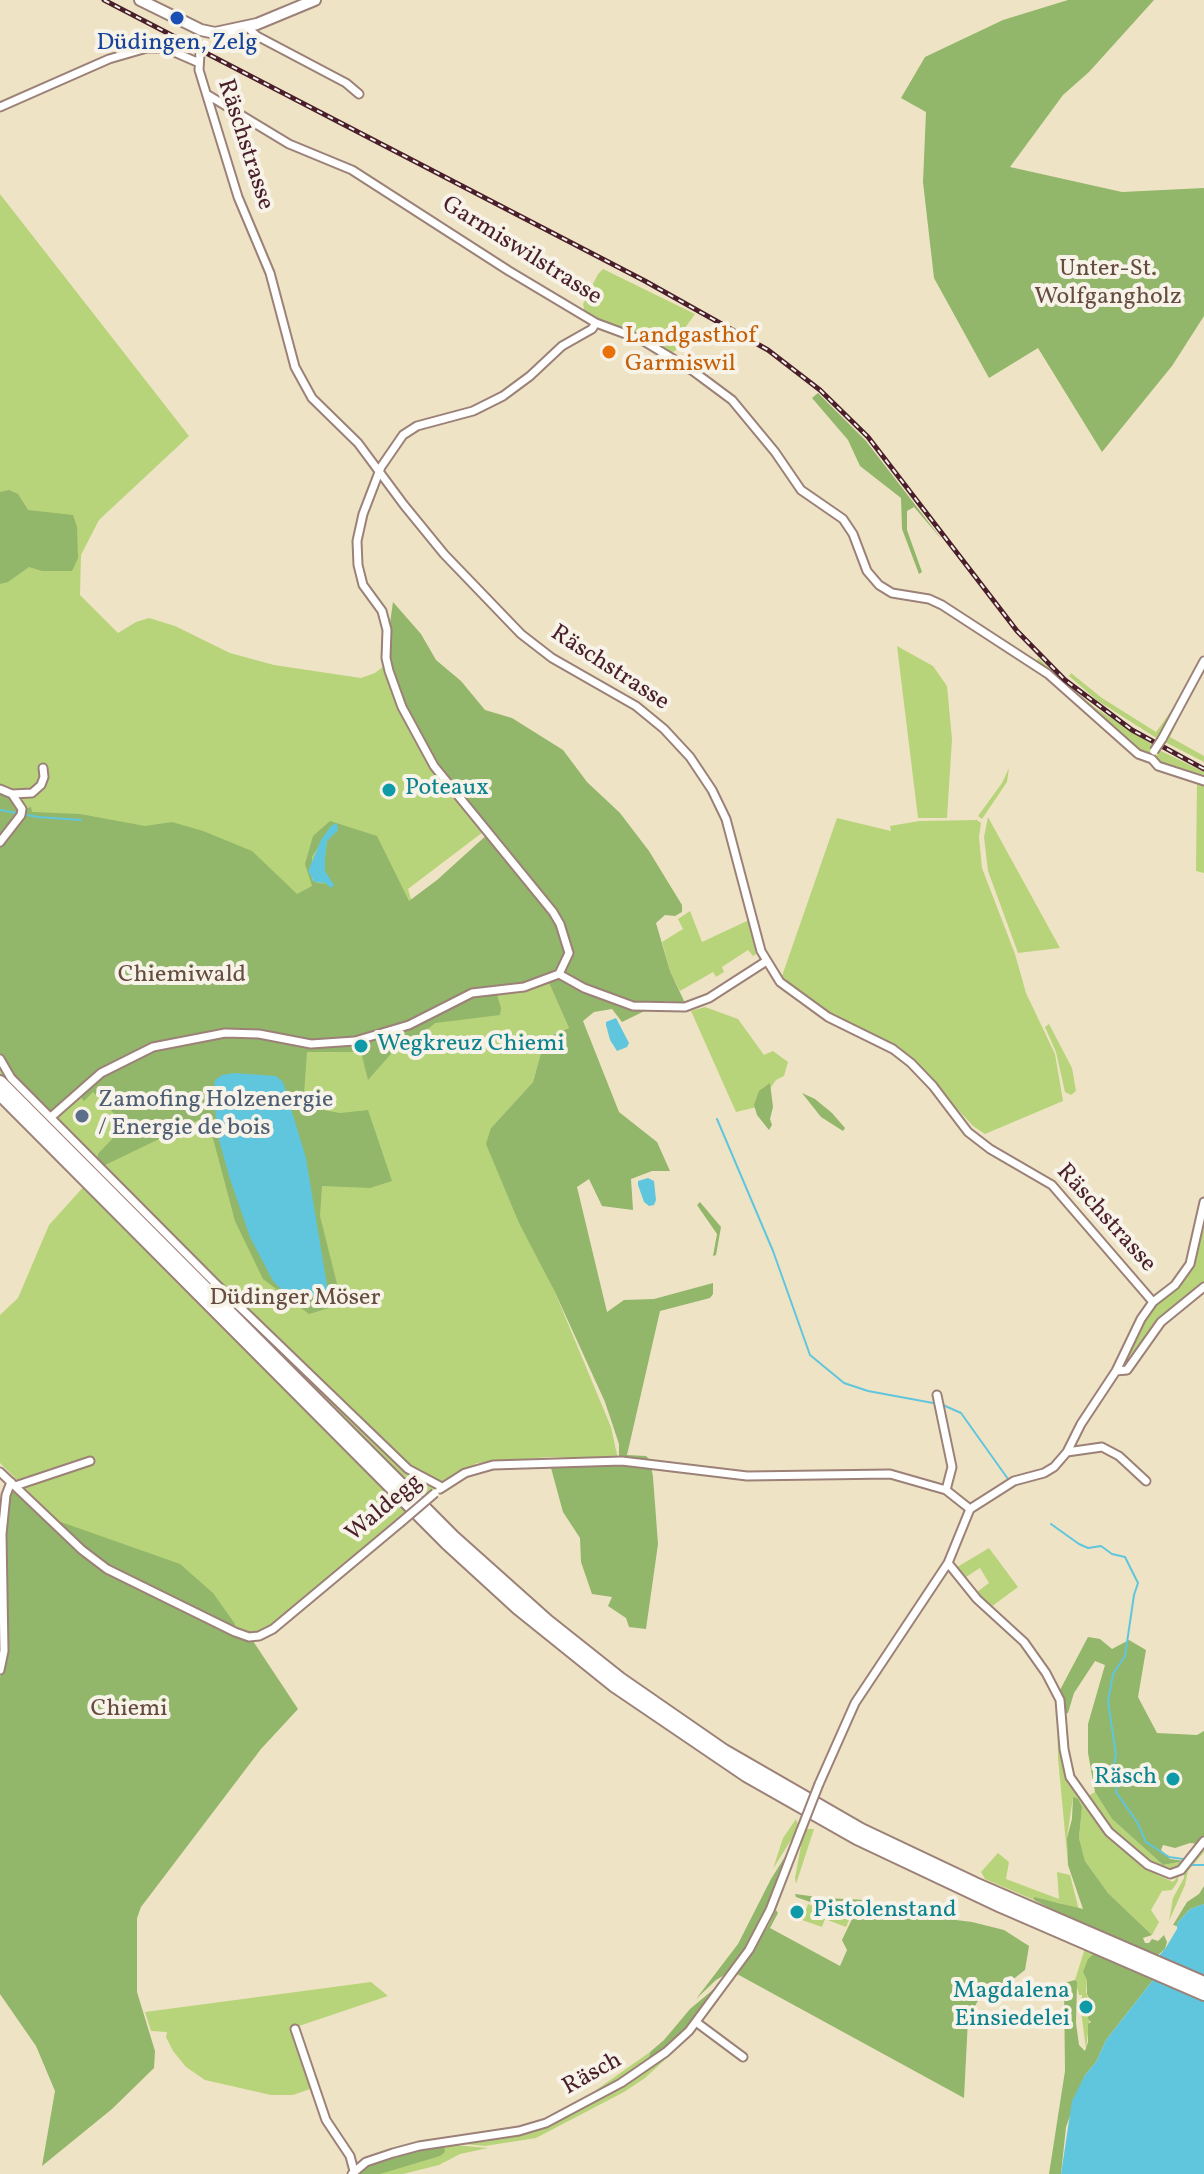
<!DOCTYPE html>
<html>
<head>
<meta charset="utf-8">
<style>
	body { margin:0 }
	canvas { display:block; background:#efe3c5 }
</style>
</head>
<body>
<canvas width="1204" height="2174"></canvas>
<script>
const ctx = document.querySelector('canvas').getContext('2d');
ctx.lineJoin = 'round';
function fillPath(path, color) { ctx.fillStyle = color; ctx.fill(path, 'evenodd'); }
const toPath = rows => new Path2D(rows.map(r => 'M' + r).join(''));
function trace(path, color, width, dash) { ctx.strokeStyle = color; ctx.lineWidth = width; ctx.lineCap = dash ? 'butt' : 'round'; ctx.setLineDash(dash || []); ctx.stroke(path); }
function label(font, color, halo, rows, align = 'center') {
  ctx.font = font + ' Vollkorn,serif'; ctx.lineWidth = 8; ctx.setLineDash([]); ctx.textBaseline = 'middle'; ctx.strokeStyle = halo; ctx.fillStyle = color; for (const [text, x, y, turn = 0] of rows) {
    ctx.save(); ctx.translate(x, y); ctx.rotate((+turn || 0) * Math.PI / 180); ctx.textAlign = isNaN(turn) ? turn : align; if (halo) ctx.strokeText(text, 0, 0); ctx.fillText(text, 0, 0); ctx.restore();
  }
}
fillPath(toPath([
	[0,194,189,436,99,520,81,555,80,595,118,633,136,622,149,618,175,626,230,653,274,665,361,678,375,673,385,665,434,770,483,832,408,889,449,1021,495,987,549,983,569,1028,545,1038,533,1082,491,1128,554,1290,611,1427,618,1459,549,1457,477,1463,452,1476,260,1633,242,1633,93,1556,0,1463,0,1315,18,1298,49,1225,96,1173,0,1074],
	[603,269,695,314,685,328,691,332,675,351,669,353,635,333,596,320,585,313,583,304,598,274],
	[897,646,933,666,947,686,952,739,947,818,918,818],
	[1038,658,1094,707,1156,747,1149,753,1142,754,1036,664],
	[1201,659,1158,739,1098,701,1069,676,1071,673,1102,698,1156,732,1176,704],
	[1204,665,1170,737,1204,756,1204,762,1163,741],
	[1157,749,1204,772,1204,779,1163,766,1157,760],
	[1009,768,1007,782,982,819,978,816,1002,783],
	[1197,782,1204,785,1204,873,1196,871],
	[988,817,1060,948,1018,953,988,871,984,837],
	[837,818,891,831,890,826,919,821,977,820,981,823,979,837,982,868,1015,954,1026,993,1055,1054,1063,1101,985,1134,973,1126,908,1056,870,1032,837,1018,800,994,782,976],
	[690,911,702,942,749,920,756,954,753,956,748,950,722,967,724,972,716,977,713,972,680,991,670,971,662,942,683,929,678,919],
	[705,1007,738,1019,764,1055,773,1051,788,1062,784,1076,776,1080,757,1107,736,1112,691,1011],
	[1049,1024,1072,1068,1076,1091,1071,1095,1065,1092,1056,1052,1045,1027],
	[1204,1209,1204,1285,1168,1313,1127,1367,1122,1369,1121,1365,1143,1322,1158,1303,1185,1278,1196,1261],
	[989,1548,1018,1587,987,1610,973,1595,989,1583,980,1568,963,1579,954,1569],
	[1057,1700,1069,1783,1108,1833,1128,1854,1158,1875,1173,1882,1178,1876,1178,1881,1172,1890,1162,1891,1151,1910,1159,1922,1152,1935,1108,1893,1085,1861,1079,1838,1082,1807,1073,1797,1067,1838,1068,1865,1058,1758],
	[1069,1766,1073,1766,1075,1776,1088,1796,1095,1792,1112,1819,1163,1865,1184,1861,1180,1867,1168,1871,1149,1863,1111,1830,1073,1777],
	[796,1819,799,1827,773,1869,783,1838],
	[804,1829,814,1829,796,1884,795,1878],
	[1204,1844,1204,1852,1188,1871,1185,1885,1169,1921,1173,1898,1184,1878,1184,1871],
	[998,1853,1009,1862,1006,1879,1059,1899,1057,1872,1070,1875,1079,1910,1060,1903,1034,1898,1034,1900,985,1879,981,1872],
	[808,1904,849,1920,846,1927,825,1919,822,1927,802,1920],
	[1085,1948,1095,1953,1087,1980,1086,1992,1091,2007,1086,2049,1081,2011,1082,1995,1079,1995,1075,1980],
	[371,1982,388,1996,293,2028,313,2088,293,2095,271,2095,205,2080,186,2067,173,2051,166,2037,167,2032,151,2031,145,2012],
	[650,2052,649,2057,654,2058,619,2081,572,2107],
	[667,2056,669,2056,645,2078,624,2092,536,2138,485,2146,454,2143,562,2118,638,2076],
	[442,2144,488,2148,460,2154,439,2165,403,2174,354,2174,368,2164]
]), '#b8d47a');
fillPath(toPath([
	[1068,0,1154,0,1089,72,1063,95,1010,167,1122,192,1204,188,1204,316,1172,366,1102,452,1038,348,989,378,934,278,923,182,926,112,901,98,925,57,1003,20],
	[818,393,866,441,943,541,914,507,907,511,907,530,922,572,919,574,902,529,901,498,860,466,848,440,812,398],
	[9,490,18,494,28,510,73,515,77,527,78,558,72,571,42,571,29,567,8,582,0,584,0,492],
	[393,602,421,634,436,660,461,681,485,710,512,718,563,750,587,782,620,813,649,851,682,905,682,912,675,916,665,915,656,923,670,971,685,1003,665,1001,622,1022,612,1009,594,1012,583,1021,619,1112,657,1142,670,1171,652,1171,631,1179,633,1210,602,1206,589,1179,577,1187,607,1312,624,1300,654,1299,713,1283,713,1294,710,1298,660,1311,627,1455,646,1456,650,1460,653,1477,658,1544,646,1629,629,1627,626,1618,608,1606,612,1597,592,1594,581,1562,580,1538,563,1512,551,1468,558,1463,619,1463,619,1444,605,1402,554,1290,519,1223,486,1144,491,1128,533,1082,545,1038,569,1028,549,983,514,992,512,986,495,988,501,1008,500,1015,435,1023,420,1036,397,1047,368,1080,361,1052,307,1052,304,1094,312,1108,340,1113,368,1110,392,1181,370,1188,322,1186,320,1216,342,1304,309,1314,263,1279,235,1221,207,1116,103,1166,97,1160,98,1154,125,1125,93,1092,84,1101,82,1099,82,1093,88,1080,50,1111,5,1066,0,1070,0,791,9,795,24,809,31,807,32,812,80,814,145,826,172,822,203,831,252,851,297,894,312,886,305,864,313,836,330,821,377,836,409,901,437,880,489,833,436,766,404,705,386,651],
	[337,824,327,841,325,858,325,871,332,884,317,883,312,880,312,857,331,826],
	[770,1083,773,1107,770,1119,772,1125,769,1130,757,1115,754,1105,759,1091],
	[802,1093,815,1099,832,1113,845,1128,843,1131,821,1117],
	[700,1202,721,1227,716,1255,713,1256,717,1234,697,1205],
	[13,1486,54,1525,61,1522,180,1564,213,1593,235,1624,232,1635,253,1641,298,1709,261,1749,141,1907,137,1918,137,1992,155,2051,154,2068,112,2109,42,2166,55,2091,36,2046,0,1994,0,1677,4,1667,7,1632,3,1534,5,1505],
	[1088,1637,1100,1639,1112,1649,1129,1640,1146,1650,1138,1697,1157,1733,1197,1735,1204,1731,1204,1838,1199,1844,1190,1843,1175,1848,1163,1845,1161,1850,1170,1859,1184,1861,1163,1865,1112,1819,1095,1792,1088,1753,1088,1724,1105,1665,1095,1661,1074,1693,1068,1713,1062,1714,1060,1690],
	[1073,1797,1078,1799,1082,1807,1079,1838,1085,1861,1108,1893,1152,1935,1143,1938,1145,1943,1149,1943,1152,1939,1158,1941,1164,1935,1167,1942,1165,1949,1157,1956,1153,1980,1106,2040,1096,2062,1085,2075,1066,2127,1061,2174,1049,2174,1065,2071,1064,1983,1075,1980,1077,1982,1076,2023,1079,2045,1085,2051,1088,2042,1088,2024,1091,2022,1088,2019,1091,2002,1087,1994,1087,1980,1083,1972,1088,1959,1095,1953,1085,1926,1034,1900,1034,1897,1083,1909,1068,1865,1067,1838,1072,1819],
	[791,1847,767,1910,731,1971,716,1980,696,1999,738,1944,771,1879],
	[1204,1886,1204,1904,1190,1909,1177,1923,1177,1926,1173,1925,1187,1902,1199,1894],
	[795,1894,825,1898,865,1900,908,1914,972,1922,1004,1930,1029,1946,1025,1970,1007,1984,981,1995,968,2019,964,2098,737,1974,768,1926,776,1910,778,1913,770,1928,840,1966,847,1950,842,1940,853,1917,796,1897],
	[727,1978,675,2042,654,2058,649,2057,650,2052,664,2040,690,2009],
	[444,2147,445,2152,440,2156,380,2174,356,2174,371,2165,414,2152]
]), '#92b66a');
fillPath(toPath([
	[337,823,338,830,327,841,325,858,325,871,334,885,331,888,325,883,314,882,308,871,321,840,331,826],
	[616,1018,629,1043,627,1047,617,1051,610,1040,606,1025,606,1022],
	[234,1073,276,1076,283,1082,306,1158,322,1255,328,1291,317,1295,295,1296,283,1291,273,1281,250,1237,230,1179,219,1140,213,1095,215,1080,222,1075],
	[648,1178,654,1181,656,1200,654,1205,649,1206,644,1202,638,1185,638,1181],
	[1204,1904,1204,2174,1061,2174,1072,2101,1085,2075,1096,2062,1106,2040,1153,1980,1155,1960,1165,1949,1177,1929,1177,1923,1190,1909]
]), '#60c6de');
trace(toPath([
	[0,810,38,817,81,820],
	[717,1119,773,1251,810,1355,844,1383,868,1391,933,1403],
	[943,1405,961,1413,1008,1479],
	[1051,1524,1079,1544,1088,1548,1101,1546,1112,1554,1125,1557,1138,1583,1134,1595,1125,1656,1113,1674,1108,1701,1116,1755,1112,1773,1117,1782,1116,1792,1137,1822,1146,1842,1169,1857,1183,1859],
	[1191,1865,1204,1865]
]), '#60c6de', 2);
const street = toPath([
	[247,27,257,36,346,83,359,94],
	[200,54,199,70,238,197,270,273,295,367,312,398,358,443,404,505,444,554,521,634,552,658,636,706,664,729,690,757,712,790,726,819,761,951,780,982,828,1017,893,1049,911,1063,933,1086,968,1132,990,1149,1052,1185,1153,1302],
	[208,95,289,144,352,170,509,271,596,323,642,340,693,371,732,400,775,452,801,490,843,519,853,534,867,571,879,585,892,593,929,599,942,605,1048,674,1138,754,1152,759,1158,766,1204,781],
	[0,107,109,59,147,48,165,48,197,62],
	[1162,739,1204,661],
	[0,789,12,794,32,793,41,785,44,777,43,768],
	[0,842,21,815,22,809,12,794],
	[559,974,584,988,633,1006,685,1007,709,998,765,962],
	[0,1059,11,1078,217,1285,408,1469,442,1487],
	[51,1117,101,1073,153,1047,225,1033,259,1034,311,1044,355,1041,409,1025,472,993,524,987,559,974,569,953,560,924,553,912,434,766,402,707,389,671,386,658,387,630,382,611,363,585,358,565,357,541,363,514,381,467,403,435,417,426,473,411,503,396,530,376,562,346,592,329,596,323],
	[1116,1371,1127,1370,1161,1322,1204,1287],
	[937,1395,952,1467,946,1490],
	[1067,1452,1102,1447,1119,1456,1146,1481],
	[0,1472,82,1550,107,1569,235,1632,249,1637,259,1636,273,1629,400,1523],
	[15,1486,90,1461],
	[440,1489,465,1473,493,1465,622,1461,747,1476,890,1474,946,1490,970,1509],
	[948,1563,977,1599,1024,1642,1046,1673,1060,1700,1064,1749,1070,1777,1109,1832,1148,1865,1170,1874,1181,1870,1204,1841],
	[0,1670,4,1651,2,1534,6,1495,11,1482],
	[819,1784,855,1703,948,1563,970,1509,1014,1481,1044,1473,1054,1467,1067,1452,1081,1424,1116,1371,1141,1319,1153,1302,1175,1285,1190,1264,1204,1202],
	[696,2022,743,2057],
	[295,2029,326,2120,350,2156,354,2171],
	[352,2174,366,2162,393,2153,419,2146,519,2131,546,2123,621,2083,666,2052,689,2031,749,1950,770,1910,801,1830]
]);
const secondary = toPath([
	[140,0,201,30,215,33,257,24,315,0]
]);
const highway = toPath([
	[0,1082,453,1537,547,1621,620,1679,724,1751,861,1830,975,1884,1204,1983],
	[0,1094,447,1543,518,1608,615,1686,746,1775,857,1838,1001,1906,1204,1994]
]);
trace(street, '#9c8178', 11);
trace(secondary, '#9c8178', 14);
trace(highway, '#9c8178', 16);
trace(street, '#fff', 7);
trace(secondary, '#fff', 10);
trace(highway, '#fff', 12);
const rail = toPath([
	[104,0,645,281,768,350,820,390,868,437,1017,631,1065,680,1132,730,1204,769]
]);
trace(rail, '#4a1f2b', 5);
trace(rail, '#f7f3e8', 2, [6]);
const streetBridge = toPath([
	[200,54,205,44],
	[1154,751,1162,739],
	[400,1523,435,1493],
	[801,1830,819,1784]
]);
trace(streetBridge, '#9c8178', 11, []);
trace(streetBridge, '#fff', 7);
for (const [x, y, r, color] of [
	[177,18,8,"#1a4fb4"],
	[609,352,8,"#e8710a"],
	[389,790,8,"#0f9aa8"],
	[361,1046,8,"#0f9aa8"],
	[82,1116,8,"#5c6f8a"],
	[1173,1779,8,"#0f9aa8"],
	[797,1912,8,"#0f9aa8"],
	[1086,2007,8,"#0f9aa8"]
]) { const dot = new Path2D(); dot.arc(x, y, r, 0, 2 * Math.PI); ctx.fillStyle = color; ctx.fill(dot); trace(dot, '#f7f3e8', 3); }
label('24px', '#164399', '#f7f3e8', [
	["Düdingen, Zelg",177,45]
]);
label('24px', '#4a1f2b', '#f7f3e8', [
	["Räschstrasse",244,145,72],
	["Garmiswilstrasse",521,252,32],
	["Räschstrasse",609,669,33],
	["Räschstrasse",1105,1219,48],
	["Waldegg",385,1509,-40],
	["Räsch",593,2075,-29]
]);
label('24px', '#664c3f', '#f7f3e8', [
	["Unter-St.",1108,271],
	["Wolfgangholz",1108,299],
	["Chiemiwald",182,977],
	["Düdinger Möser",295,1300],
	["Chiemi",129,1711]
]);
label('24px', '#c56008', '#f7f3e8', [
	["Landgasthof",625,338],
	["Garmiswil",625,366]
], 'left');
label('24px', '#0d838f', '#f7f3e8', [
	["Poteaux",405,790],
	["Wegkreuz Chiemi",377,1046],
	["Räsch",1157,1779,"right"],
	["Pistolenstand",813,1912],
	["Magdalena",1070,1993,"right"],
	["Einsiedelei",1070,2021,"right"]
], 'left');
label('24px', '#4e5e75', '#f7f3e8', [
	["Zamofing Holzenergie",98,1102],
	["/ Energie de bois",98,1130]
], 'left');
</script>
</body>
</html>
